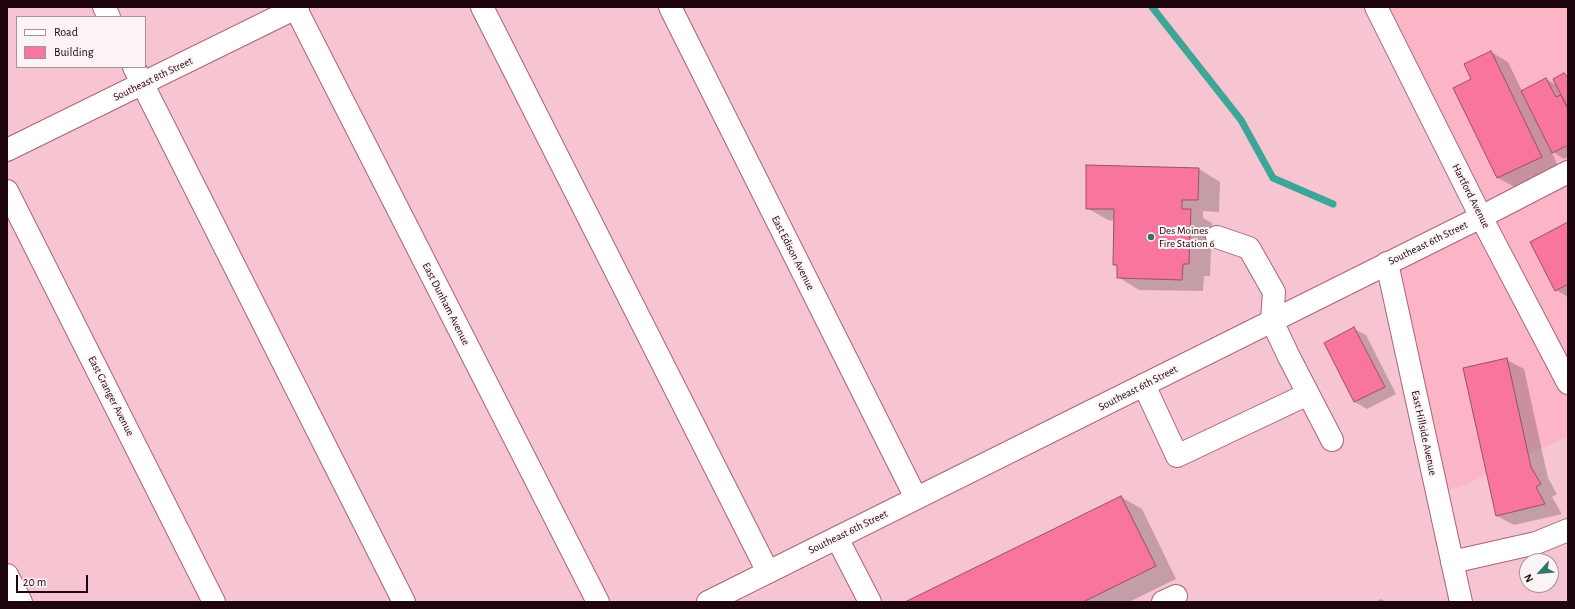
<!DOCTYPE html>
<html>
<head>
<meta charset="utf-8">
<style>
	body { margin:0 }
	#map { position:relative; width:1575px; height:609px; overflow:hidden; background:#f7c5d1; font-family:"Alegreya Sans",sans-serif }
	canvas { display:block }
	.frame { position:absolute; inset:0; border:8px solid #1e040c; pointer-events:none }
	.legend { position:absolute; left:16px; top:16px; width:130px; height:52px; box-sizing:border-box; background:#fcf3f5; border:1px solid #a39398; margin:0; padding:5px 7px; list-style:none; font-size:12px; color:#1e040c }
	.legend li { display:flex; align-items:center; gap:8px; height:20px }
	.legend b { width:20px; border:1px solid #a39398 }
	.north { position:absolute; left:1519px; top:553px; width:40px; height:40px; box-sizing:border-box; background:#fcf3f5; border:1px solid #a39398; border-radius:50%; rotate:243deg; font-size:11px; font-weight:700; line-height:16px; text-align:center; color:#1e040c }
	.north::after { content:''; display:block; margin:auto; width:14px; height:18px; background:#30766c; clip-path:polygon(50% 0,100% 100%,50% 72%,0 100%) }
	.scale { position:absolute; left:16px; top:575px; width:72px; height:18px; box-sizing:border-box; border:2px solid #1e040c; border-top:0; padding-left:5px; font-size:12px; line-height:14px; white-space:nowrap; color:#1e040c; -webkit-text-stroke:3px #fcf3f5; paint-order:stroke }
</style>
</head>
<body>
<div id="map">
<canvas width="1575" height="609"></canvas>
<div class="frame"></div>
<ul class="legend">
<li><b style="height:5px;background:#fff"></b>Road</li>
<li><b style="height:11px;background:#f8759e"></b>Building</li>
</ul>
<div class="north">N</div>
<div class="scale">20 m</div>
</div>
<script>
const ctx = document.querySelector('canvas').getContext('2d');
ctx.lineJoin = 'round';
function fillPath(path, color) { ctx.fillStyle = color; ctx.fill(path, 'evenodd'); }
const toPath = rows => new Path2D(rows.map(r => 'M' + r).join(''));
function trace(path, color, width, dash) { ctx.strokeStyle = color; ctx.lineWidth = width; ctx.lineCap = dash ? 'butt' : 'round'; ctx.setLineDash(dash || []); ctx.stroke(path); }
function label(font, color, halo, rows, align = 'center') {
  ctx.font = font + ' "Alegreya Sans",sans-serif'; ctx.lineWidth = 4; ctx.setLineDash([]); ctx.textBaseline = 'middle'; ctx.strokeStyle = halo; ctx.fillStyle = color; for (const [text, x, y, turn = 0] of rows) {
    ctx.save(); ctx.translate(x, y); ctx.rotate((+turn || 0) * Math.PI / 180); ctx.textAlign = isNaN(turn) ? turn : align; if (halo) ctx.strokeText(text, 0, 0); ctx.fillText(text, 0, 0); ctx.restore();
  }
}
fillPath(toPath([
	[1376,7,1568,7,1568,436,1462,486,1437,493,1387,263,1481,217]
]), '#fcb4c7');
fillPath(toPath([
	[1491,52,1508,62,1522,91,1546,79,1558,86,1564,74,1568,76,1568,157,1564,159,1551,151,1558,166,1515,187,1498,178,1472,80],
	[1199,169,1220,182,1219,212,1203,211,1203,218,1212,223,1210,276,1204,276,1203,291,1139,290,1118,277,1118,267,1114,264,1115,221,1108,220,1087,208],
	[1568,223,1568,297,1556,290],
	[1354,329,1366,335,1396,394,1367,409,1355,402,1325,343],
	[1507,360,1524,369,1548,478,1557,494,1552,497,1562,514,1514,525,1497,516],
	[1121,497,1142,509,1176,579,1129,602,907,602],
	[1381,599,1386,602,1375,602]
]), '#0003');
trace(toPath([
	[1152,7,1241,120,1273,178,1333,204]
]), '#3ca697', 7);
const building = toPath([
	[1491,51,1542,157,1497,178,1453,88,1471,79,1464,64,1491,51],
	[1564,73,1568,78,1568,109,1553,79,1564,73],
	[1546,78,1556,97,1561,95,1568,109,1568,145,1552,153,1521,91,1546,78],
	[1086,165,1199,168,1198,200,1182,200,1182,209,1191,209,1189,264,1183,264,1182,280,1117,278,1117,265,1113,265,1114,209,1086,209,1086,165],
	[1568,222,1568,284,1555,291,1530,242,1568,222],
	[1354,327,1385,387,1354,402,1324,343,1354,327],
	[1507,358,1531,467,1541,484,1536,487,1545,504,1496,516,1463,368,1507,358],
	[1121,496,1156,566,1083,602,905,602,1121,496]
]);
fillPath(building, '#f8759e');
trace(building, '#985166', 1);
const minor = toPath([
	[104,7,109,17],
	[295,7,598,602],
	[482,7,768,572],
	[670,7,916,498],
	[1376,7,1481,217,1568,383],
	[134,67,404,602],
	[7,150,298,7],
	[7,191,214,602],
	[1217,237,1249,248,1274,292,1272,321,1289,357,1332,440],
	[1387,263,1461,602],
	[1144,385,1177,456,1308,394],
	[837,538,870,602],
	[1452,562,1536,543,1568,530],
	[7,575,21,602],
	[1163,602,1176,596]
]);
const major = toPath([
	[708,602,1481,217,1568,172]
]);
trace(minor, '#ab6277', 24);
trace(major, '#ab6277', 24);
trace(minor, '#fff', 22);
trace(major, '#fff', 22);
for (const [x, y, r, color] of [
	[1151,237,4,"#30766c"]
]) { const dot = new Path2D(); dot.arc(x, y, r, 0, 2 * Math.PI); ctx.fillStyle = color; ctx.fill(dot); trace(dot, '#fcf3f5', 1.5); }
label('11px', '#1e040c', '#fcf3f5', [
	["Southeast 8th Street",153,79,-26],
	["Hartford Avenue",1471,196,63],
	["Southeast 6th Street",1428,243,-26],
	["East Edison Avenue",793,253,63],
	["East Dunham Avenue",446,304,63],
	["Southeast 6th Street",1138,388,-27],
	["East Granger Avenue",111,396,63],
	["East Hillside Avenue",1424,433,78],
	["Southeast 6th Street",848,532,-26]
]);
label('11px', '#1e040c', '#fcf3f5', [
	["Des Moines",1159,231],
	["Fire Station 6",1159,244]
], 'left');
</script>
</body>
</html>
